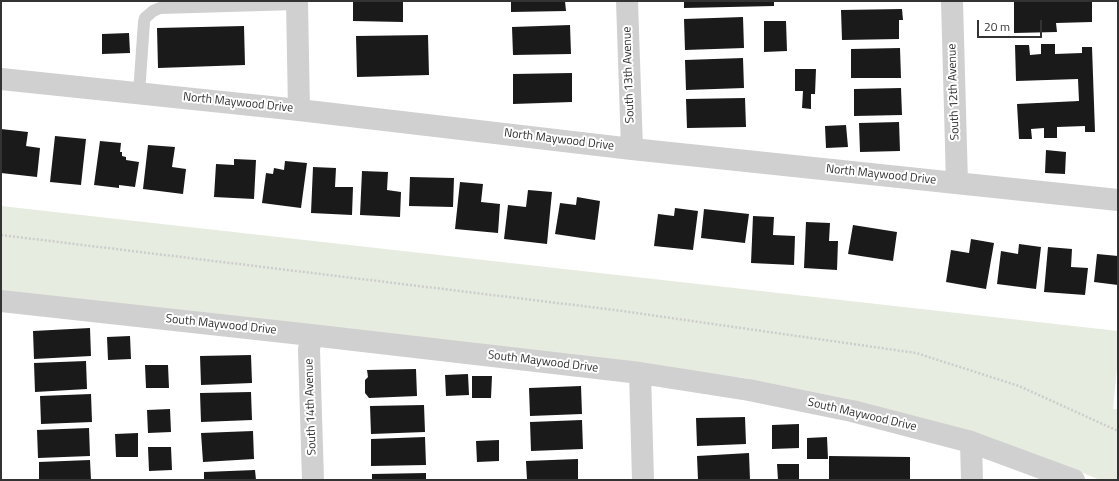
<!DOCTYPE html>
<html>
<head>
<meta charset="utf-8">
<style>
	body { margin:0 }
	#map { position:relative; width:1119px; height:481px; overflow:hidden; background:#fff; font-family:"Titillium Web",sans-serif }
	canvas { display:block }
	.frame { position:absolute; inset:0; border:2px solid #333; pointer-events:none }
	.scale { position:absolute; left:977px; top:20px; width:65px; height:18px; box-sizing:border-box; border:2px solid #333; border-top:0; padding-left:5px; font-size:12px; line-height:14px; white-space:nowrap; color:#333; -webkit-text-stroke:3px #fff; paint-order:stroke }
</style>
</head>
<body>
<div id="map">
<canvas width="1119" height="481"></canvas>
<div class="frame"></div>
<div class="scale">20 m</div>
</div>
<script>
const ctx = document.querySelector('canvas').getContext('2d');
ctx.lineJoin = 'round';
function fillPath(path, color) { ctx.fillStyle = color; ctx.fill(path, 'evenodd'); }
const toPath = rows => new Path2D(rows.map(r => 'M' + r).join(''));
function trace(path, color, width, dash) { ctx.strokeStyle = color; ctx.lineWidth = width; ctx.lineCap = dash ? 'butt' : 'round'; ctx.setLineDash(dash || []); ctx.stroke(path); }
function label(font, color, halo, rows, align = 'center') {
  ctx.font = font + ' "Titillium Web",sans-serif'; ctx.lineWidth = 4; ctx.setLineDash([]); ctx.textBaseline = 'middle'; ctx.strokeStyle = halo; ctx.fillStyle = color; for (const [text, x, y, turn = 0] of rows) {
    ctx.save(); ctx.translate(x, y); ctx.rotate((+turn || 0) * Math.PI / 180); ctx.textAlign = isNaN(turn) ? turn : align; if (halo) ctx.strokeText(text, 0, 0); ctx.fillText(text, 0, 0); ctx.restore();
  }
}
fillPath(toPath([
	[1,206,1118,331,1118,358,1113,409,1118,409,1118,480,1100,480,1066,466,849,399,744,378,583,356,1,290]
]), '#e6ecdf');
fillPath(toPath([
	[353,1,403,1,403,22,353,21],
	[511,1,565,1,566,11,511,12],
	[684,1,774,1,774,6,684,8],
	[1014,1,1092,1,1092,22,1056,23,1057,32,1014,33],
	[902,9,903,20,899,20,899,39,842,40,841,10],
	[743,17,744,48,685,50,684,19],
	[764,21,786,21,787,51,764,52],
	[570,25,571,54,513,55,512,27],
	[244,26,245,65,158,68,157,28],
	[129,33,130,53,102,54,102,34],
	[428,35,429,75,357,77,356,36],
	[1041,44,1055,44,1055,54,1082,53,1082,47,1092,47,1095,132,1085,132,1085,126,1057,127,1057,138,1044,138,1044,128,1031,129,1032,139,1019,139,1017,104,1079,101,1078,79,1016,81,1015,45,1029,45,1030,55,1041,54],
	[900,48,901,78,851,78,851,49],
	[743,58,744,88,686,90,685,60],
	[795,69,816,69,815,94,811,94,811,109,802,108,803,91,795,91],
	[572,73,572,102,513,104,513,74],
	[901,88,902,115,854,116,854,89],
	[745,98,746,127,687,128,686,99],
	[899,122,900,151,860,152,859,123],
	[846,125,848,147,826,148,825,126],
	[1,129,28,132,26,146,40,148,37,177,1,173],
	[55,136,86,139,81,185,50,182],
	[100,141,121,143,120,152,122,152,122,156,126,157,126,160,139,162,135,187,119,185,119,188,94,185],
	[148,145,175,147,172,167,186,169,183,194,143,189],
	[1046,150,1066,152,1065,174,1045,173],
	[234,159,256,160,254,199,214,197,216,164,234,165],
	[285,161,307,163,301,208,262,203,266,173,273,174,274,168,284,170],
	[313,167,336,168,335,187,353,187,352,215,311,213],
	[362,171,388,172,387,190,401,192,400,217,360,215],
	[410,177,454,178,453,207,409,206],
	[460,182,483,184,481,202,500,204,498,233,455,229],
	[528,190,552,192,547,244,504,239,508,205,526,207],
	[577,197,600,201,595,240,555,234,560,203,576,205],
	[675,208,698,211,693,250,654,246,658,214,674,216],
	[704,209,749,214,745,243,701,238],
	[753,216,774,217,773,235,795,236,794,265,751,263],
	[806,222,830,223,829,241,838,241,837,270,804,268],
	[853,225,897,232,893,261,848,254],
	[971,239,994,243,986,289,946,282,951,250,969,253],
	[1019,244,1041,247,1036,289,997,284,1001,251,1018,254],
	[1048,247,1072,249,1071,267,1088,268,1085,295,1044,292],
	[1097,254,1118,256,1118,285,1094,282],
	[90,328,91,356,34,359,33,331],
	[130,336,131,359,108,360,107,337],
	[251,355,252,383,201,385,200,356],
	[86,361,87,389,35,392,34,363],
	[145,365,168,365,169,388,146,388],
	[416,369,417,396,369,398,365,393,365,380,368,377,367,370],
	[468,374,469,395,446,396,445,375],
	[472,376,492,376,491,398,472,398],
	[581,386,582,414,530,416,529,388],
	[251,392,252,420,201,422,200,393],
	[91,394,92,422,41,424,40,396],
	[424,405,425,432,371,434,370,406],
	[170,409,171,432,148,433,147,410],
	[745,417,746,444,697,446,696,418],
	[582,420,583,449,531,451,530,422],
	[799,424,799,448,772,449,772,425],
	[89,428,90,456,38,458,37,430],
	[253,431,254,459,203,462,201,433],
	[138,433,138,457,116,457,115,434],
	[425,437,426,465,371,466,371,439],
	[827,437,828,459,807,459,807,438],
	[499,440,499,461,477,462,476,441],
	[148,447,171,447,172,470,149,471],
	[749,453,750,480,698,480,697,456],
	[829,456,910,457,910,480,829,480],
	[578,459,578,480,527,480,526,461],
	[90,460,91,480,39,480,39,462],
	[777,464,799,464,799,480,778,480],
	[255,470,256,480,204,480,204,472],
	[426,473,426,480,372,480,372,474]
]), '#1a1a1a');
trace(toPath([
	[1,235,615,310,916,353,1019,386,1118,431]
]), '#cdcdcd', 2.5, [2, 2]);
trace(toPath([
	[139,93,144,22,145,18,153,11,160,8,297,4]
]), '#d0d0d0', 12);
trace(toPath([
	[297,1,299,110],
	[627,1,632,149],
	[952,1,957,183],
	[1,79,299,110,632,149,1118,200],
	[1,301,311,335,640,373,749,390,852,411,971,442,1074,480],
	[311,335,309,350,313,480],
	[640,373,643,480],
	[971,442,972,480]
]), '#d0d0d0', 22);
label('12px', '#333', '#fff', [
	["South 13th Avenue",629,75,-92],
	["South 12th Avenue",954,92,-92],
	["North Maywood Drive",238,103,6],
	["North Maywood Drive",559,140,7],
	["North Maywood Drive",881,175,6],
	["South Maywood Drive",221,325,6],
	["South Maywood Drive",543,362,7],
	["South 14th Avenue",311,407,-92],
	["South Maywood Drive",862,415,13]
]);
</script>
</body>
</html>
